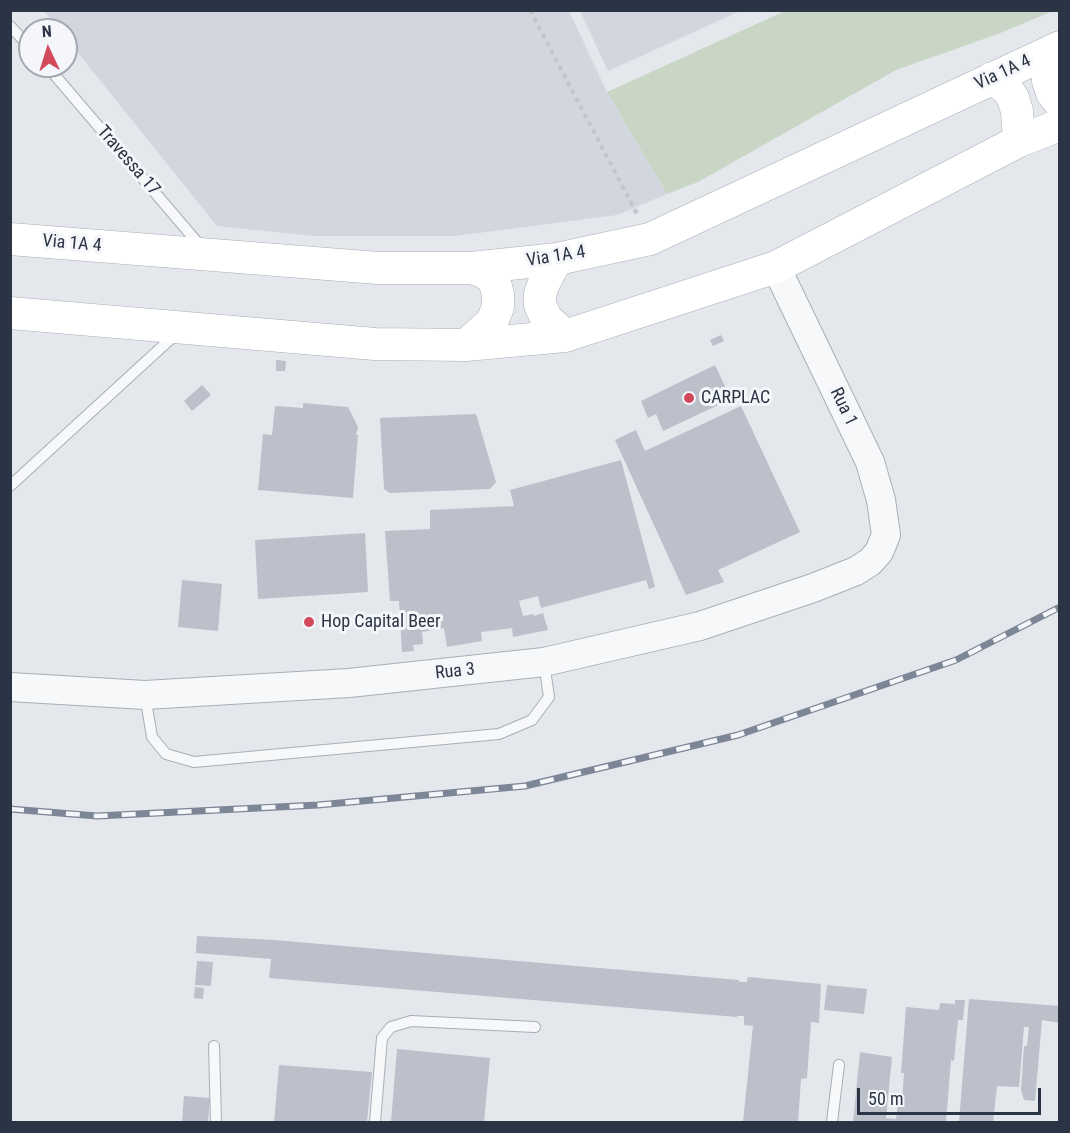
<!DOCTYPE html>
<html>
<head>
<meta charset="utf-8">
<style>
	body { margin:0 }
	#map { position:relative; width:1070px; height:1133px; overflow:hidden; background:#e4e7ec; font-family:"Roboto Condensed",sans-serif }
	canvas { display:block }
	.frame { position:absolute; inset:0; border:12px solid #2b3445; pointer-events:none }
	.north { position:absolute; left:18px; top:18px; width:60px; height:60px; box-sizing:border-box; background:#f4f6f9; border:2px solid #a4a8b1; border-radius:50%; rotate:356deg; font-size:16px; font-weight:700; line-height:24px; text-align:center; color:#2b3445 }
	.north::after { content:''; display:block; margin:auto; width:21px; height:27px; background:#d1495b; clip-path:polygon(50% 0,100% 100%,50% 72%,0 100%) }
	.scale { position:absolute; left:857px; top:1088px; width:184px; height:27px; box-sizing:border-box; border:3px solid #2b3445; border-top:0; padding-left:8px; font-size:18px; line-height:21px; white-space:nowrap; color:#2b3445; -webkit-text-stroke:4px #f4f6f9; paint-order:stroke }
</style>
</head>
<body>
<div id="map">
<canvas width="1070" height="1133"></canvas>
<div class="frame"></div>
<div class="north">N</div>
<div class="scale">50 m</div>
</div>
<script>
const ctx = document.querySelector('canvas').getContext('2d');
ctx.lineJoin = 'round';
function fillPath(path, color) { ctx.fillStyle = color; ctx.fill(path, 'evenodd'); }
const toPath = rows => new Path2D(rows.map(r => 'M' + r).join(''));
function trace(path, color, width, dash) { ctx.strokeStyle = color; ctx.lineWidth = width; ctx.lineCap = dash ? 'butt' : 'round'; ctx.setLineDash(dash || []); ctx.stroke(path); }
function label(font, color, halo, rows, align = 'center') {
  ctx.font = font + ' "Roboto Condensed",sans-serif'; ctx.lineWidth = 6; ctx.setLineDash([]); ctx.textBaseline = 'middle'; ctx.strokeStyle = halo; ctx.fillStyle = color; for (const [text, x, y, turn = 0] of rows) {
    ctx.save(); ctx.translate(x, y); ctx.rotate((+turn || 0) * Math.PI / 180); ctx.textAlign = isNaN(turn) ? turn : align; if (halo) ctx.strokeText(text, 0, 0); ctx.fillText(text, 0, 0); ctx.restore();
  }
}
fillPath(toPath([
	[44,11,569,11,607,92,667,194,617,215,455,236,313,236,217,226,66,38,66,30,59,30],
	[580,11,740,11,608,71]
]), '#d2d6de');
fillPath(toPath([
	[785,11,785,10,1053,11,998,34,896,70,698,182,667,194,607,92]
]), '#c9d6c5');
fillPath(toPath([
	[721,335,724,341,713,346,710,340],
	[276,360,286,361,285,371,276,371],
	[715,365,731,399,663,431,656,414,648,418,641,401],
	[202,385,211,395,192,411,184,401],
	[303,403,348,407,358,427,356,435,358,435,353,498,258,490,263,434,272,435,275,406,303,408],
	[741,406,800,532,718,570,724,582,686,595,615,440,636,430,645,451],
	[476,414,496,482,490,489,390,493,384,489,380,418],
	[621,460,655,587,649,589,646,580,541,608,538,596,519,601,523,616,534,614,534,616,543,613,548,630,513,637,512,628,481,632,482,641,447,647,444,628,422,632,423,644,413,645,414,651,402,652,399,601,390,601,385,531,430,529,430,510,514,506,510,490],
	[365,533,368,592,258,599,255,540],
	[182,580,222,584,218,631,178,627],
	[197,936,274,940,739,980,739,982,747,982,748,977,821,984,819,1023,811,1022,807,1078,801,1079,798,1122,743,1122,753,1026,744,1025,744,1016,737,1016,737,1017,269,978,271,959,196,953],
	[197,961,213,962,211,986,195,985],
	[827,985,867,989,864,1014,824,1010],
	[195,987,204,988,203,999,194,998],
	[969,999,1060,1006,1060,1023,1042,1020,1035,1101,1024,1100,1021,1090,1024,1046,1027,1046,1029,1027,1024,1027,1019,1087,997,1086,993,1122,959,1122],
	[955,1000,965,1000,963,1020,958,1020,954,1061,951,1060,946,1122,853,1122,860,1052,892,1057,886,1118,896,1119,898,1104,902,1104,904,1073,901,1073,906,1007,939,1010,940,1003,955,1004],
	[397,1049,490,1058,484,1122,391,1122],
	[279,1065,372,1072,367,1122,274,1122],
	[184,1096,210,1098,208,1122,182,1122]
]), '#bbc0ca');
const service = toPath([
	[10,26,30,47],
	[47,66,203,249],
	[10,486,176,334],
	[145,695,152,737,166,754,194,762,499,734,532,720,549,697,544,662],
	[214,1046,216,1122],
	[375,1122,382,1038,391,1027,411,1021,535,1027],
	[832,1122,839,1065]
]);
const tertiary = toPath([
	[10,687,145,695,349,683,544,662,700,626,813,588,856,571,870,562,879,552,886,535,881,500,870,462,776,267]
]);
const secondary = toPath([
	[1053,50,1048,69,1048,81,1052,93,1060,103],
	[992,78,1007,89,1013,98,1017,111,1019,141],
	[10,239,378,268,471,268,557,259,650,239,1060,47],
	[557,259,544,283,540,294,540,305,546,318,565,336],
	[10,313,375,344,466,345,565,336,776,267,1019,141,1060,125],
	[466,345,492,322,498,307,498,294,494,280,484,272,471,268]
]);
trace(service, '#a9aeb7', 12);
trace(tertiary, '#a9aeb7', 30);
trace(secondary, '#a9aeb7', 33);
trace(toPath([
	[530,10,637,214]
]), '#c2c5cb', 4, [4.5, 4.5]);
trace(service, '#f7f8fa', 10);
trace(tertiary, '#f7f8fa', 28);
trace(secondary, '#fff', 32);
const rail = toPath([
	[10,809,97,816,318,805,525,786,738,735,956,660,1060,607]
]);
trace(rail, '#7d8696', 7);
trace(rail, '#f4f6f9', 4.5, [14]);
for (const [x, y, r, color] of [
	[689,398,6,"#d1495b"],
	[309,622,6,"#d1495b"]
]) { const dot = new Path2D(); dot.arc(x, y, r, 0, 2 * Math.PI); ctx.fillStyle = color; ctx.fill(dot); trace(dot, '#f4f6f9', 2); }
label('18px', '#2b3445', '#f4f6f9', [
	["Via 1A 4",1003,73,-25],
	["Travessa 17",128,161,49],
	["Via 1A 4",72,244,5],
	["Via 1A 4",556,257,-9],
	["Rua 1",843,407,64],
	["Rua 3",455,672,-6]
]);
label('18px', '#2b3445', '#f4f6f9', [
	["CARPLAC",701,398],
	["Hop Capital Beer",321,622]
], 'left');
</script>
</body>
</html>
